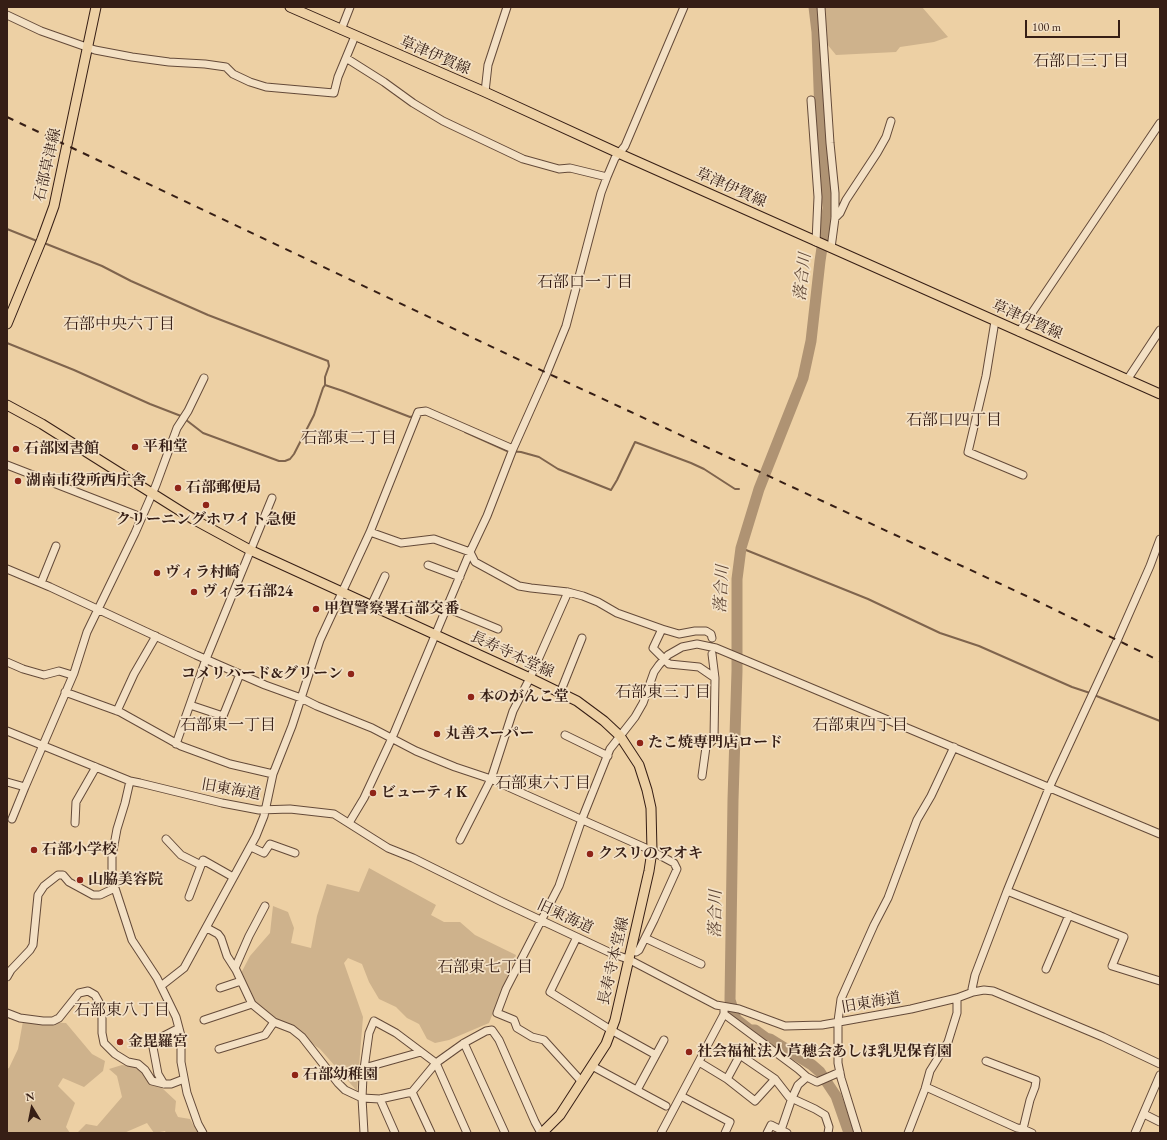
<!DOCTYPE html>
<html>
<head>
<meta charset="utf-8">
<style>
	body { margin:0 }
	#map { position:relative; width:1167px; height:1140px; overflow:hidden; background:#edd0a4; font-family:"EB Garamond",serif }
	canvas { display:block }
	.frame { position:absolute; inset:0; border:8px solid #361e15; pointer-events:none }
	.north { position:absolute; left:12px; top:1088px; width:40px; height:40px; -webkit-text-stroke:3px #f3e0c4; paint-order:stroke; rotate:350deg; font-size:11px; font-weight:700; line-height:16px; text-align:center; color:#361e15 }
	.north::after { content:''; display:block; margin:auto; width:14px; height:18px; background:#361e15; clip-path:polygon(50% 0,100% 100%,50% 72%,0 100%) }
	.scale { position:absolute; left:1025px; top:20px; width:95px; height:18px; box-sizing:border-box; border:2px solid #361e15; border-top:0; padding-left:5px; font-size:12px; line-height:14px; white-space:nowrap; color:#361e15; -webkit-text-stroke:3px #f3e0c4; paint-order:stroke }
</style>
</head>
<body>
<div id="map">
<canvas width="1167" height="1140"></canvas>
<div class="frame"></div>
<div class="north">N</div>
<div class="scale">100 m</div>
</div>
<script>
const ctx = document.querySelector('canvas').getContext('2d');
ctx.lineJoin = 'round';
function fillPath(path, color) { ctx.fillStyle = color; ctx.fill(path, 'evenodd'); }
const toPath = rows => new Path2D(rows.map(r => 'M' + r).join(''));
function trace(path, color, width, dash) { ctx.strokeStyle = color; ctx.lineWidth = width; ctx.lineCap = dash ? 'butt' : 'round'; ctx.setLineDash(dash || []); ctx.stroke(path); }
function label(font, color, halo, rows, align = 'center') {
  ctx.font = font + ' "EB Garamond","Noto Serif JP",serif'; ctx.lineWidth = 3.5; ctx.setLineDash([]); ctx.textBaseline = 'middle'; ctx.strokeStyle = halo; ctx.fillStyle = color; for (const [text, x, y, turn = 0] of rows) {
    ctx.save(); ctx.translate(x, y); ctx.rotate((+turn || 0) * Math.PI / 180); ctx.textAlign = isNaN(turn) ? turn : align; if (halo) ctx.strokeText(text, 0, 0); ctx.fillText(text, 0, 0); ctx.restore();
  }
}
fillPath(toPath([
	[825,7,922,7,948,37,934,42,900,47,896,52,836,55,827,44],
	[369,868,436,905,431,915,444,922,460,922,475,935,516,955,489,1023,449,1040,435,1043,427,1039,419,1024,407,1018,396,1007,379,999,369,982,362,964,348,958,344,963,363,1017,357,1091,320,1049,274,1018,246,993,239,977,250,956,270,933,273,906,288,912,294,928,291,943,311,948,317,916,327,884,359,892],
	[23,1021,66,1023,92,1054,105,1061,103,1071,84,1087,63,1078,58,1086,75,1103,66,1127,70,1133,7,1133,7,1069,9,1068,18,1049],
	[122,1065,140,1068,152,1084,162,1088,176,1101,175,1111,178,1117,190,1119,198,1133,166,1133,165,1131,154,1133,147,1123,124,1133,77,1133,86,1124,97,1126,122,1097,117,1076,109,1069]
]), '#ceb28c');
trace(toPath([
	[7,229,37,241],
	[7,343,74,370,150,404,181,416,203,433,279,461,285,461,290,459,294,454,314,415,323,388,325,385,325,377,329,366,328,361,208,315,131,281,102,266,44,243],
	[325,385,343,391,410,417,414,416],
	[465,432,507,451,521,452,539,457,558,469,611,490,617,480,635,442,691,463,704,469,735,489,739,489],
	[741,548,868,599,940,633,979,646,1072,687,1090,693],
	[1094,695,1160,721]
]), '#7f644d', 2);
trace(toPath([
	[814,7,817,32,820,114,828,208,820,261,811,341,803,378,759,489,741,548,737,579,737,671,733,800,730,1000,736,1019,750,1030,755,1030,766,1038,770,1039,812,1065,820,1072,836,1096,849,1133]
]), '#af9373', 11);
const minor = toPath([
	[821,7,830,143,835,193,835,218,831,248],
	[7,15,41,31,95,50,132,57,169,62,205,64,226,67,233,74,250,82,266,87,334,93,338,77,355,36],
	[341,30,350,7],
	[346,58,384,82,413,103,443,121,523,159,559,169,570,168,607,177],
	[485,92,488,65,507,7],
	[811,100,818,197,816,242],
	[835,218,840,213,846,200,877,153,886,137,891,121],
	[995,321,986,376,968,452,1023,475],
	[1019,332,1160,123],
	[1127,380,1160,330],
	[7,465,141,517],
	[370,532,401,543,434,539,470,552,475,562,519,586,531,588,568,592,583,596,598,602,617,613,662,629,653,648,669,664,699,667,715,678,714,739,706,747,702,776],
	[428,565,460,577],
	[7,569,50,587,196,655,265,685,301,698,317,706,372,728,416,751,455,767,491,779,515,790,648,849,674,863,677,869,654,920,639,950,636,952,631,950],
	[41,583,56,546],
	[371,606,385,576],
	[447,608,498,629],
	[662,629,679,634,695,631,706,631,711,634,712,638],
	[712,654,715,678],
	[7,662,23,669,44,675,59,671,72,675],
	[65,692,120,712,181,746,230,764,273,774],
	[560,693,582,638],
	[190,705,223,716,240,674],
	[117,711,134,674,156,636],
	[7,731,130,781,140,783,222,803,259,810,290,809,334,814,388,848,413,858,502,902,613,954,628,959,716,1005,739,1009,785,1026,822,1025,839,1022,911,1009,957,998,973,992,984,990,993,991,1103,1037,1160,1064],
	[565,735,608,756],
	[176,744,206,659,272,498],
	[130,781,125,803,117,829,112,856,112,872,115,888,132,940,157,978,176,1017,181,1036,181,1062,187,1093,198,1124,203,1133],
	[7,782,25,787,74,673,87,632,135,533,156,485,177,428,188,411,204,378],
	[12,819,25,787],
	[75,823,76,802,96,767],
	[349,823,364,798,392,738,470,552,487,516,513,449,546,375,566,326,601,193,607,177,615,158,625,146,684,7],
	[166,839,181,855,201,865],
	[460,840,491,779,513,711,530,678,568,592],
	[251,847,264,853,270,844,295,853],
	[1007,891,1124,937,1112,966,1160,981],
	[189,897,203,860,233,877],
	[207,928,218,934,221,938,227,956,236,970,252,1004,274,1022,292,1029,302,1037,338,1083,345,1090,362,1098,380,1099,412,1092,436,1063,464,1043,486,1031,492,1030,499,1040,535,1122,541,1133],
	[577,937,550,992,611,1030,656,1055],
	[645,938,701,964],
	[235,968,249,936,265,906],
	[1046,969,1069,915],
	[7,977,11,970,30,950,33,945,38,895,44,886,58,875,63,875,69,882,93,895,100,895,115,888],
	[161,986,184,968,256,836,264,816,273,774,292,726,320,640,370,532,418,412,426,411,513,449],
	[220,988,241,981],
	[973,992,972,989,975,975,1007,891,1049,788,1117,641,1150,566,1160,539],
	[7,1013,20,1018,43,1021,53,1021,59,1018,79,993,88,991,95,995,100,1004,102,1018,102,1033,104,1043,115,1054,128,1062,138,1064,145,1070,152,1081,164,1084,171,1084,184,1079],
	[724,1014,798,1069,807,1077],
	[204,1020,252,1004],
	[464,1043,505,1133],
	[219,1049,265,1035,274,1022],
	[699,1062,727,1079,755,1101,775,1079],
	[592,1066,666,1106],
	[364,1068,421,1052],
	[727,1079,740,1055,775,1079,789,1097,815,1109,825,1115,829,1127,828,1133],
	[582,1082,544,1040,532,1037,517,1028,514,1020,497,1013,506,989,559,886,582,819,610,749,635,717,643,703,654,672,659,665,668,655,682,647,697,644,716,648,1160,834],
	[164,1084,158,1074,152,1042,179,1028],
	[926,1087,1017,1128,1023,1129,1030,1100,1035,1087,1036,1080,986,1061],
	[637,1090,664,1040],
	[412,1092,431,1133],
	[681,1096,730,1122,725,1133],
	[380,1099,395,1133],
	[1144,1114,1160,1122],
	[781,1130,792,1098,798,1085,807,1077,817,1082,840,1072],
	[364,1133,362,1098,363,1076,369,1033,374,1021,396,1033,436,1063,467,1133],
	[661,1133,724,1014,724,1007],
	[767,1133,771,1125,787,1133],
	[858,1133,841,1078,838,1063,838,1021,841,999,874,925,888,898,917,820,931,796,954,747],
	[908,1133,925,1089,930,1071,948,1042,957,1013,957,998],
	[1022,1133,1023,1129,1032,1133],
	[1135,1133,1160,1075]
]);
const major = toPath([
	[290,7,485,92,627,157,1160,394],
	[7,324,42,239,54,206,96,7],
	[7,405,42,424,193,519,250,550,530,678,577,701,604,721,620,736,639,765,647,790,651,808,652,851,649,871,615,1020,606,1044,560,1115,542,1133]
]);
trace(minor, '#644a39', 9);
trace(major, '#361e15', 11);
trace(minor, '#f3e0c4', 7);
trace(major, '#edd0a4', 9);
trace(toPath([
	[7,117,545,372,1035,600,1160,661]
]), '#361e15', 2, [7, 7]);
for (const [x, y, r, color] of [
	[135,447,4,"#8f2418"],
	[16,449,4,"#8f2418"],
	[18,481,4,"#8f2418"],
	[178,488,4,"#8f2418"],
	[206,505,4,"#8f2418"],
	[157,573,4,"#8f2418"],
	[194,592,4,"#8f2418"],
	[316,609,4,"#8f2418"],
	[351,674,4,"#8f2418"],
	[471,697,4,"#8f2418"],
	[437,734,4,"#8f2418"],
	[640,743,4,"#8f2418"],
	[373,793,4,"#8f2418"],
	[34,850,4,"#8f2418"],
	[590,854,4,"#8f2418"],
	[80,880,4,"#8f2418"],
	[120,1042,4,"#8f2418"],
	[689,1052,4,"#8f2418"],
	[295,1075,4,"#8f2418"]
]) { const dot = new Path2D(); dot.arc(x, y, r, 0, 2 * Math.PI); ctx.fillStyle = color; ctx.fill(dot); trace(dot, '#f3e0c4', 1.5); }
label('15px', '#361e15', '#f3e0c4', [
	["草津伊賀線",435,56,23],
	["石部草津線",48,165,-77],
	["草津伊賀線",731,188,24],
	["草津伊賀線",1027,320,24],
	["長寿寺本堂線",512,655,25],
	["旧東海道",231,790,10],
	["旧東海道",565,917,25],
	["長寿寺本堂線",614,961,-77],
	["旧東海道",871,1003,-10]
]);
label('bold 15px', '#361e15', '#f3e0c4', [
	["平和堂",143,447],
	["石部図書館",24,449],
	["湖南市役所西庁舎",26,481],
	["石部郵便局",186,488],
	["クリーニングホワイト急便",206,520,"center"],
	["ヴィラ村崎",165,573],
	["ヴィラ石部24",202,592],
	["甲賀警察署石部交番",324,609],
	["コメリハード&グリーン",343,674,"right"],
	["本のがんこ堂",479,697],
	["丸善スーパー",445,734],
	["たこ焼専門店ロード",648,743],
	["ビューティK",381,793],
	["石部小学校",42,850],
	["クスリのアオキ",598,854],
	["山脇美容院",88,880],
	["金毘羅宮",128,1042],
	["社会福祉法人芦穂会あしほ乳児保育園",697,1052],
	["石部幼稚園",303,1075]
], 'left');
label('16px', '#361e15', '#f3e0c4', [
	["石部口三丁目",1081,62],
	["石部口一丁目",585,283],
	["石部中央六丁目",119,325],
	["石部口四丁目",954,421],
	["石部東二丁目",349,439],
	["石部東三丁目",663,693],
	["石部東一丁目",228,726],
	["石部東四丁目",860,726],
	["石部東六丁目",543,784],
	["石部東七丁目",485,968],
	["石部東八丁目",122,1011]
]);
label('italic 16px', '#604736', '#f3e0c4', [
	["落合川",803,277,-83],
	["落合川",722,589,-87],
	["落合川",716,914,-89]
]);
</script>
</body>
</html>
